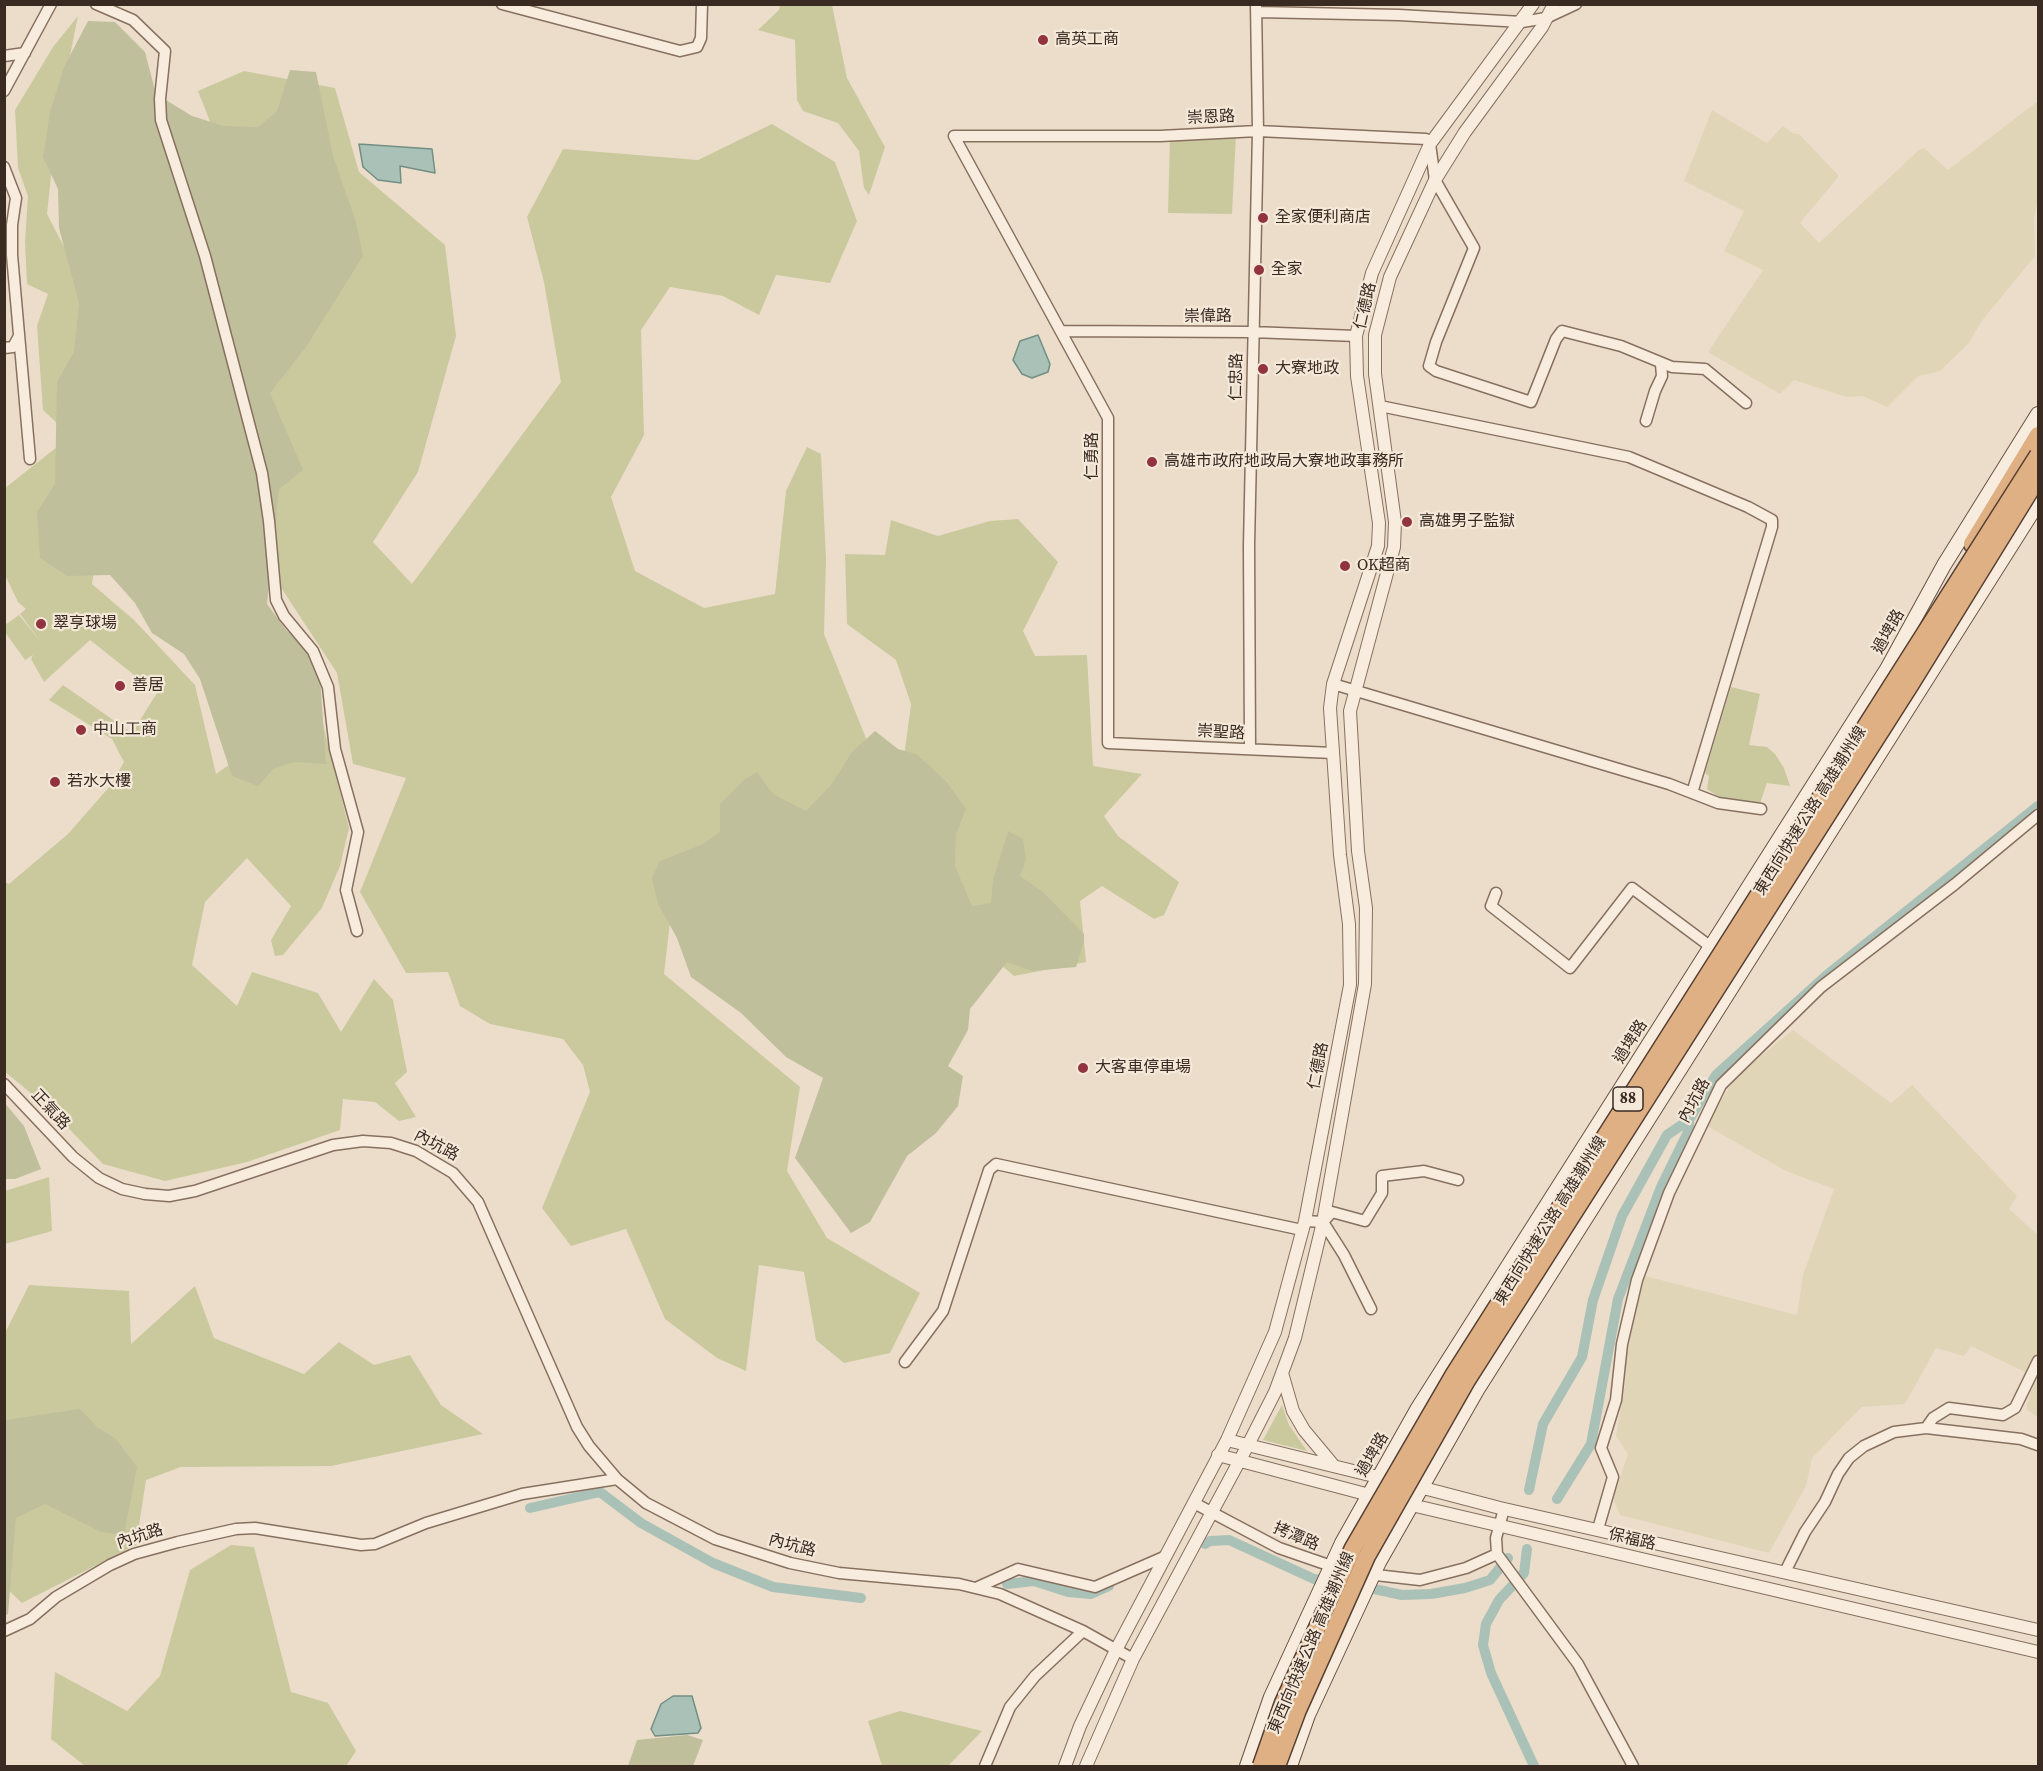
<!DOCTYPE html>
<html>
<head>
<meta charset="utf-8">
<style>
	body { margin:0 }
	#map { position:relative; width:2043px; height:1771px; overflow:hidden; background:#ecddca; font-family:"Source Serif 4",serif }
	canvas { display:block }
	.frame { position:absolute; inset:0; border:6px solid #392a22; pointer-events:none }
</style>
</head>
<body>
<div id="map">
<canvas width="2043" height="1771"></canvas>
<div class="frame"></div>
</div>
<script>
const ctx = document.querySelector('canvas').getContext('2d');
ctx.lineJoin = 'round';
function fillPath(path, color) { ctx.fillStyle = color; ctx.fill(path, 'evenodd'); }
const toPath = rows => new Path2D(rows.map(r => 'M' + r).join(''));
function trace(path, color, width, dash) { ctx.strokeStyle = color; ctx.lineWidth = width; ctx.lineCap = dash ? 'butt' : 'round'; ctx.setLineDash(dash || []); ctx.stroke(path); }
function label(font, color, halo, rows, align = 'center') {
  ctx.font = font + ' "Source Serif 4","Noto Sans TC",serif'; ctx.lineWidth = 4.5; ctx.setLineDash([]); ctx.textBaseline = 'middle'; ctx.strokeStyle = halo; ctx.fillStyle = color; for (const [text, x, y, turn = 0] of rows) {
    ctx.save(); ctx.translate(x, y); ctx.rotate((+turn || 0) * Math.PI / 180); ctx.textAlign = isNaN(turn) ? turn : align; if (halo) ctx.strokeText(text, 0, 0); ctx.fillText(text, 0, 0); ctx.restore();
  }
}
fillPath(toPath([
	[2038,101,2038,199,2034,219,2035,256,1981,322,1968,344,1940,371,1918,376,1887,407,1863,396,1847,397,1794,380,1780,394,1708,352,1763,270,1724,251,1744,211,1684,181,1712,110,1767,143,1783,126,1794,134,1799,134,1839,176,1800,223,1819,243,1919,150,1924,148,1948,170],
	[1793,1030,1891,1103,1912,1085,2017,1196,2009,1209,2038,1235,2038,1357,2027,1373,1971,1346,1964,1356,1936,1348,1905,1404,1862,1407,1812,1458,1806,1486,1769,1553,1620,1515,1613,1498,1628,1454,1616,1436,1625,1385,1627,1345,1645,1276,1797,1315,1803,1275,1834,1189,1786,1171,1707,1126,1735,1077],
	[2038,1370,2038,1417,2027,1410,2027,1405]
]), '#e1d5b8');
fillPath(toPath([
	[780,5,832,5,847,78,885,147,869,195,864,188,859,151,838,123,803,111,797,100,795,40,758,30,779,10],
	[78,16,57,120,47,214,88,293,109,469,92,584,134,620,195,685,216,774,261,742,313,684,349,828,340,866,322,908,283,955,275,956,271,940,291,906,247,858,205,902,192,965,237,1006,252,972,318,993,341,1032,374,979,393,1000,407,1072,395,1083,416,1117,399,1121,375,1102,343,1099,340,1130,247,1162,165,1181,103,1164,48,1107,5,1072,5,882,9,884,68,834,110,786,124,762,112,739,49,700,63,685,132,733,157,693,90,640,44,682,31,659,33,655,25,660,5,632,5,625,19,615,41,642,20,614,26,609,18,602,5,575,5,488,71,436,43,410,37,326,48,294,27,284,25,241,28,196,18,168,15,110,53,47],
	[244,71,335,88,359,172,445,245,456,336,418,472,373,542,412,584,561,382,544,282,527,217,563,149,698,160,772,124,835,162,857,221,830,283,776,275,759,315,723,296,670,287,641,330,644,435,611,497,635,571,704,608,775,594,786,491,807,447,821,454,826,559,824,634,882,778,675,879,664,974,800,1087,787,1171,827,1238,920,1293,890,1353,844,1363,816,1340,804,1272,759,1265,746,1371,717,1358,665,1319,626,1229,571,1246,542,1208,590,1092,583,1065,563,1039,490,1024,460,1006,448,972,406,973,360,892,406,778,353,764,337,673,280,586,257,415,233,180,198,91],
	[1236,135,1232,214,1168,213,1170,138],
	[1018,519,1058,562,1023,631,1035,656,1087,655,1093,766,1142,774,1104,816,1118,836,1179,882,1164,915,1154,919,1102,886,1080,901,1086,962,1014,976,980,947,902,772,911,704,896,660,847,624,845,554,885,555,891,520,938,536,990,521],
	[1731,687,1760,694,1749,745,1767,747,1775,754,1784,768,1790,786,1767,783,1760,803,1722,799,1707,789,1709,776,1705,773],
	[49,1177,52,1231,5,1244,5,1191],
	[29,1285,129,1291,131,1344,195,1286,214,1338,304,1374,339,1342,374,1365,410,1355,441,1405,483,1434,331,1466,181,1467,146,1480,136,1545,22,1603,5,1587,5,1333],
	[1282,1405,1289,1425,1307,1451,1263,1440],
	[231,1545,254,1547,291,1692,328,1703,356,1751,346,1766,85,1766,51,1739,55,1672,127,1711,160,1676,190,1570],
	[900,1711,982,1731,948,1766,882,1766,868,1721]
]), '#cac99e');
fillPath(toPath([
	[88,21,115,22,145,52,156,94,192,116,224,126,258,127,277,111,290,70,316,72,333,156,356,222,363,256,306,347,270,393,303,470,279,489,267,604,287,631,311,647,320,677,326,764,294,762,273,769,258,786,232,776,200,679,184,654,152,633,135,603,110,575,67,576,40,558,37,512,55,484,57,382,74,352,79,303,59,228,58,189,43,157,50,112,64,67],
	[875,731,898,749,916,754,946,781,966,809,956,834,955,866,972,906,991,903,993,880,1008,831,1023,839,1026,859,1020,876,1043,892,1084,934,1084,941,1076,967,1032,971,1007,962,970,1009,968,1030,948,1066,963,1076,958,1106,936,1133,907,1156,870,1222,851,1233,795,1158,823,1078,786,1057,741,1013,691,977,677,938,658,904,652,878,660,861,703,844,720,832,720,804,744,780,757,772,773,794,806,811,831,785,852,752],
	[4,1102,24,1126,41,1169,15,1179,5,1179],
	[80,1409,97,1427,116,1439,137,1467,124,1535,101,1532,45,1504,16,1518,8,1614,5,1615,5,1420],
	[687,1735,703,1740,693,1766,628,1766,637,1740]
]), '#bfbf9c');
const water = toPath([
	[359,144,432,149,435,173,400,166,401,183,378,180,363,167,359,144],
	[1038,335,1050,364,1048,372,1032,378,1022,374,1013,360,1020,341,1038,335],
	[673,1696,692,1696,701,1728,698,1733,655,1736,651,1729,661,1704,673,1696]
]);
fillPath(water, '#aac1b7');
trace(water, '#718f84', 1.5);
trace(toPath([
	[1529,1490,1543,1424,1582,1357,1593,1300,1622,1216,1667,1135,1689,1120],
	[1557,1499,1591,1444,1618,1299,1661,1187,1689,1130,1689,1120,1716,1075,1827,975,2038,806],
	[530,1508,600,1492,641,1523,713,1563,773,1587,861,1598],
	[1205,1544,1210,1541,1229,1540,1314,1579,1330,1581],
	[1527,1549,1524,1573,1499,1600,1486,1624,1483,1645,1491,1673,1534,1766],
	[1007,1584,1034,1581,1068,1592,1091,1594,1109,1586],
	[1360,1586,1402,1595,1431,1594,1465,1588,1490,1580,1508,1558]
]), '#aac1b7', 10);
const minor = toPath([
	[96,4,133,20,165,51,160,99,161,120,205,256,262,473,269,521,276,600,284,616,313,651,328,687,335,749,358,832,346,890,357,931],
	[502,4,680,51,697,47,701,38,702,4],
	[1257,12,1399,15,1522,22,1546,18,1576,4],
	[4,56,25,53],
	[4,91,51,4],
	[4,167,16,198,12,225,12,255,30,459],
	[1061,331,1252,332,1356,336],
	[4,348,13,347,19,336],
	[1380,406,1629,457,1748,507,1772,520,1772,527,1692,793],
	[1646,421,1655,391,1662,376,1661,364],
	[1333,684,1669,784,1718,803,1761,809],
	[1250,749,1249,545,1258,131,1256,4],
	[1333,753,1108,743,1108,418,954,136,1160,136,1258,131,1426,139,1430,144,1435,180,1474,248,1436,342,1429,366,1436,371,1531,402,1556,339,1562,331,1621,346,1672,367,1705,369,1746,403],
	[1496,893,1491,906,1570,968,1632,888,1711,947],
	[4,1084,73,1157,99,1178,122,1189,145,1194,169,1196,195,1191,333,1145,363,1141,391,1143,416,1151,453,1173,478,1202,577,1427,589,1446,617,1479,646,1503,715,1539,790,1563,839,1573,959,1584,1000,1594,1083,1631,1133,1659],
	[1305,1221,1323,1222,1344,1255,1371,1309],
	[1323,1222,1332,1212,1365,1221,1382,1193,1382,1176,1424,1171,1458,1180],
	[905,1362,943,1311,989,1170,996,1164,1302,1230],
	[1926,1428,1933,1418,1949,1408,2003,1415,2015,1408,2038,1361],
	[1194,1503,1279,1548,1337,1568],
	[1504,1509,1496,1538,1497,1554,1578,1664,1633,1766],
	[1598,1529,1613,1477,1601,1448,1616,1400,1622,1344,1637,1280,1669,1193,1721,1085,1821,987,1955,884,2038,815],
	[1785,1572,1805,1532,1825,1502,1838,1474,1849,1458,1864,1446,1894,1432,1926,1428,2021,1439,2038,1445],
	[1367,1574,1420,1580,1466,1568,1497,1554],
	[978,1587,1018,1569,1095,1587,1166,1556],
	[4,1631,30,1619,56,1597,110,1565,134,1554,178,1542,236,1529,255,1528,361,1545,375,1544,426,1523,522,1494,617,1479],
	[985,1766,1010,1707,1035,1676,1083,1631]
]);
const tertiary = toPath([
	[1282,1373,1293,1411,1304,1430,1334,1466],
	[1227,1440,1386,1479],
	[1218,1455,1377,1497],
	[1412,1485,1500,1508,2038,1630],
	[1403,1503,2038,1652],
	[1065,1766,1080,1726,1116,1650,1227,1440,1275,1332,1305,1221,1350,985,1349,924,1340,855,1330,708,1333,684,1378,546,1379,523,1357,376,1356,336,1372,273,1430,144,1533,4],
	[1086,1766,1133,1659,1248,1445,1275,1392,1295,1338,1323,1222,1365,984,1366,908,1358,851,1350,711,1394,547,1395,522,1375,374,1375,335,1390,277,1435,180,1465,132,1542,27,1554,4]
]);
const secondary = toPath([
	[1247,1766,1271,1697,1342,1543,1418,1408,1887,669,1944,565,2038,414],
	[1290,1766,1308,1715,1379,1562,1477,1390,2038,503]
]);
const trunk = toPath([
	[1972,544,2038,435]
]);
trace(minor, '#87705f', 13);
trace(tertiary, '#87705f', 14);
trace(secondary, '#695142', 16);
trace(trunk, '#563f33', 19);
trace(minor, '#f7ecdd', 10);
trace(tertiary, '#f7ecdd', 12);
trace(secondary, '#f7ecdd', 14);
trace(trunk, '#dfb084', 16);
const trunkBridge = toPath([
	[1261,1766,1283,1703,1353,1548,1454,1374,2038,455],
	[1277,1766,1298,1710,1367,1556,1466,1382,1911,684,2038,478]
]);
trace(trunkBridge, '#563f33', 19, []);
trace(trunkBridge, '#dfb084', 16);
for (const [x, y, r, color] of [
	[1043,40,6,"#923440"],
	[1263,218,6,"#923440"],
	[1259,270,6,"#923440"],
	[1263,369,6,"#923440"],
	[1152,462,6,"#923440"],
	[1407,522,6,"#923440"],
	[1345,566,6,"#923440"],
	[41,624,6,"#923440"],
	[120,686,6,"#923440"],
	[81,730,6,"#923440"],
	[55,782,6,"#923440"],
	[1083,1068,6,"#923440"]
]) { const dot = new Path2D(); dot.arc(x, y, r, 0, 2 * Math.PI); ctx.fillStyle = color; ctx.fill(dot); trace(dot, '#f4e9d9', 2); }
for (const [x, y, w] of [
	[1628,1099,30]
]) { const box = new Path2D(); box.roundRect(x - w / 2, y - 12, w, 24, 4.5); ctx.fillStyle = '#f4e9d9'; ctx.fill(box); trace(box, '#392a22', 1.5); }
label('bold 15px', '#392a22', null, [
	["88",1628,1099]
]);
label('16px', '#392a22', '#f4e9d9', [
	["高英工商",1055,40],
	["全家便利商店",1275,218],
	["全家",1271,270],
	["大寮地政",1275,369],
	["高雄市政府地政局大寮地政事務所",1164,462],
	["高雄男子監獄",1419,522],
	["OK超商",1357,566],
	["翠亨球場",53,624],
	["善居",132,686],
	["中山工商",93,730],
	["若水大樓",67,782],
	["大客車停車場",1095,1068]
], 'left');
label('16px', '#392a22', '#f4e9d9', [
	["崇恩路",1211,118,-3],
	["仁德路",1366,306,-77],
	["崇偉路",1208,317,-1],
	["仁忠路",1237,377,-89],
	["仁勇路",1093,456,-90],
	["過埤路",1889,632,-61],
	["崇聖路",1221,733,3],
	["東西向快速公路 高雄潮州線",1811,811,-58],
	["過埤路",1631,1042,-58],
	["仁德路",1319,1066,-79],
	["內坑路",1695,1101,-62],
	["正氣路",50,1110,47],
	["內坑路",436,1146,28],
	["東西向快速公路 高雄潮州線",1551,1221,-58],
	["過埤路",1373,1455,-60],
	["內坑路",140,1537,-18],
	["拷潭路",1296,1537,23],
	["保福路",1632,1540,13],
	["內坑路",792,1546,15],
	["東西向快速公路 高雄潮州線",1312,1643,-67]
]);
</script>
</body>
</html>
